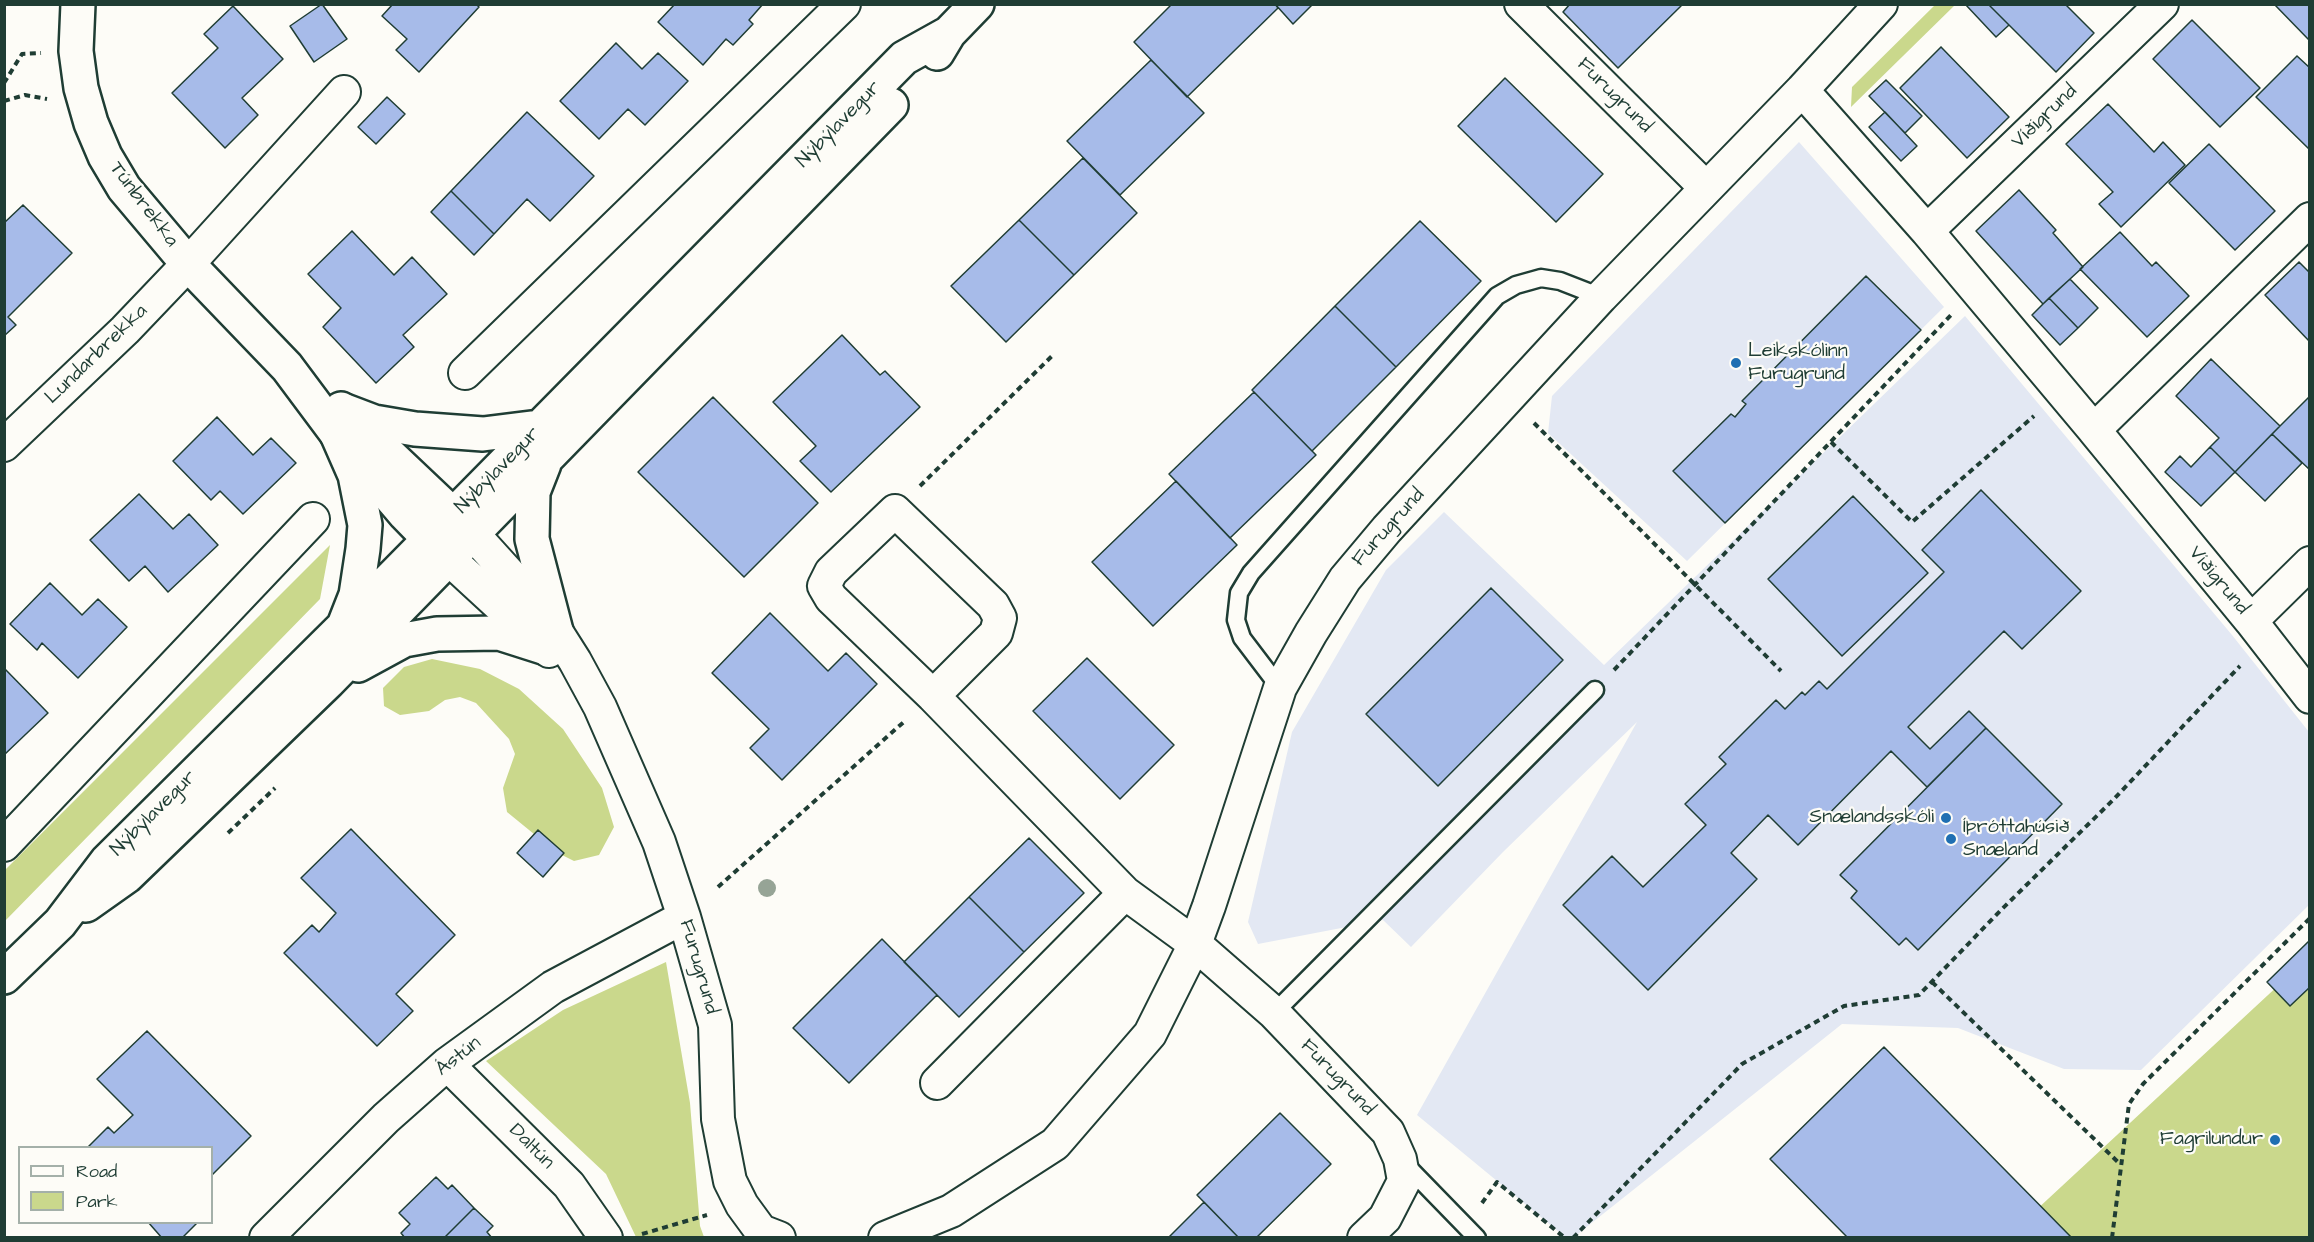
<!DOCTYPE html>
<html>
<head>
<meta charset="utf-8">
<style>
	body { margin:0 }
	#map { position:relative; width:2314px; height:1242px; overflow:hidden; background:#fdfcf7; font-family:"Architects Daughter",sans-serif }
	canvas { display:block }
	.frame { position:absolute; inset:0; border:6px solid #1f3d34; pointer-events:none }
	.legend { position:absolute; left:18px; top:1146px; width:195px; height:78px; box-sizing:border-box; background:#fdfcf7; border:2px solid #a4b0a9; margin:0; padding:8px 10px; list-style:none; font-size:18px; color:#1f3d34 }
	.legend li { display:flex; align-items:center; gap:12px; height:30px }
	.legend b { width:30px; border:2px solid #a4b0a9 }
</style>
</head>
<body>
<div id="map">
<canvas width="2314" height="1242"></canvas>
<div class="frame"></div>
<ul class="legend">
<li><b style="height:8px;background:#fdfcf7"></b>Road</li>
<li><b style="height:16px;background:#cad88c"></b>Park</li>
</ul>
</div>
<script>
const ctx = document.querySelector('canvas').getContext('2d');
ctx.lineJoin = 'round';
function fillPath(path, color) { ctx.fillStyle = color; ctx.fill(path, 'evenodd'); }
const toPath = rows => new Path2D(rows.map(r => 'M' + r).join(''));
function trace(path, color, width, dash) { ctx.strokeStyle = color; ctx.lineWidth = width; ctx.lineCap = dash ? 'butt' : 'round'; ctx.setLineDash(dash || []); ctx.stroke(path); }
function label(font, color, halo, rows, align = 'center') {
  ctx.font = font + ' "Architects Daughter",sans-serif'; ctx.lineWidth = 4.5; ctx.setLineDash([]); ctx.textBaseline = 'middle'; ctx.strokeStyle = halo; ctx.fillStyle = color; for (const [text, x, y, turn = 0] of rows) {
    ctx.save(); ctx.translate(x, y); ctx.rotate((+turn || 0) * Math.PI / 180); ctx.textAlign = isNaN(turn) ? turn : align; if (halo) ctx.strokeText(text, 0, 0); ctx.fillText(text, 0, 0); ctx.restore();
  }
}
fillPath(toPath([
	[1799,142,1944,307,1687,561,1548,433,1552,396],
	[1965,316,2232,635,2309,732,2309,905,2141,1070,2064,1069,1958,1028,1842,1024,1574,1237,1565,1237,1417,1115,1637,722,1503,852,1411,947,1383,920,1258,944,1248,922,1292,732,1386,570,1444,512,1604,665]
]), '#e3e8f3');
fillPath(toPath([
	[1935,5,1955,5,1851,107,1852,87],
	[330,545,320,599,5,921,5,870],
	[432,659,480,669,519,689,563,729,602,788,614,827,599,855,574,861,556,852,507,812,503,788,515,754,509,739,476,703,460,697,445,700,429,711,400,715,384,706,383,688,404,667],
	[2309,957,2309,1237,2007,1237],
	[666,962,690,1103,700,1226,704,1237,636,1237,606,1174,486,1061,563,1010]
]), '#cad88c');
const building = toPath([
	[322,4,347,39,314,62,290,26,322,4],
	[393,4,476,4,479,7,419,72,396,50,407,39,382,16,393,4],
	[675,4,763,4,749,20,753,24,733,45,726,39,703,65,658,22,675,4],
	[1172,4,1275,4,1278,8,1187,97,1134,42,1172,4],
	[1275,4,1313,4,1293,24,1275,4],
	[1570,4,1680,4,1681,6,1618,68,1563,12,1570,4],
	[1965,4,1988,4,2009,25,1996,37,1965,4],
	[1988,4,2065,4,2094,33,2056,72,1988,4],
	[2274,4,2310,4,2310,40,2309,40,2274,4],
	[233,6,283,59,242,98,258,115,225,148,172,93,218,48,204,34,233,6],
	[2192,20,2260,88,2220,127,2153,59,2192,20],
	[616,43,642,69,658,53,688,81,645,125,628,109,599,139,560,101,616,43],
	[1941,47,2009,117,1967,158,1900,88,1941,47],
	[2297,56,2310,68,2310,150,2256,97,2297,56],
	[1151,60,1204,113,1120,195,1067,141,1151,60],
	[1505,78,1603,174,1556,222,1458,126,1505,78],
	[1886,80,1922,116,1905,133,1869,96,1886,80],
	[387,97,405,114,376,144,358,127,387,97],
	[2108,104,2154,152,2163,142,2185,165,2121,227,2099,204,2113,192,2066,144,2108,104],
	[527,112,594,176,550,221,527,199,494,234,451,191,527,112],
	[1885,112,1917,146,1901,161,1869,127,1885,112],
	[2209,144,2275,211,2235,250,2169,183,2209,144],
	[1083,158,1137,213,1074,275,1019,220,1083,158],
	[2019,190,2056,230,2053,233,2083,267,2043,304,1976,231,2019,190],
	[451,191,494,234,474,255,431,212,451,191],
	[23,205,72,253,8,317,16,325,4,336,4,223,23,205],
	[1019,220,1074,275,1006,342,951,286,1019,220],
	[1420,221,1481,281,1396,367,1335,306,1420,221],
	[352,231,394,275,412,257,447,294,403,335,414,347,376,383,323,327,341,308,308,274,352,231],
	[2120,232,2152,266,2156,262,2189,296,2147,337,2080,269,2120,232],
	[2299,262,2310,273,2310,342,2265,295,2299,262],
	[1866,276,1921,330,1725,523,1673,471,1731,414,1735,417,1746,404,1742,401,1866,276],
	[2070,279,2098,308,2078,328,2049,298,2070,279],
	[2049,298,2078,328,2060,345,2032,315,2049,298],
	[1335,306,1396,367,1312,451,1252,390,1335,306],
	[842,335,880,375,885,371,920,407,831,492,800,461,816,446,773,402,842,335],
	[2211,359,2280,426,2235,472,2210,447,2219,438,2176,396,2211,359],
	[1254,392,1316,455,1230,538,1169,474,1254,392],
	[2310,396,2310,470,2272,434,2310,396],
	[713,397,818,503,744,577,638,472,713,397],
	[217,417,253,455,271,438,296,463,243,514,220,491,211,500,173,461,217,417],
	[2272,434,2302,463,2265,501,2235,472,2272,434],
	[2210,447,2235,472,2201,506,2165,472,2180,456,2191,467,2210,447],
	[1176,481,1237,545,1153,626,1092,562,1176,481],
	[1981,490,2081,591,2022,649,2004,631,1908,727,1930,749,1969,711,1986,728,1927,787,1891,751,1798,845,1768,815,1731,853,1757,879,1648,990,1563,905,1612,856,1643,887,1706,825,1685,804,1726,764,1719,757,1776,700,1785,709,1802,692,1805,695,1819,681,1827,689,1944,572,1922,550,1981,490],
	[139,494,173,529,189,514,218,545,168,592,145,566,129,581,90,540,139,494],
	[1853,496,1928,573,1842,656,1768,579,1853,496],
	[50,583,82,615,98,599,127,627,78,678,42,643,37,650,10,624,50,583],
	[1491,588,1563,660,1438,786,1366,714,1491,588],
	[770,613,828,671,846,653,877,684,782,780,750,748,769,729,712,673,770,613],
	[1087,658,1174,745,1120,799,1033,711,1087,658],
	[4,668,48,713,4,755,4,668],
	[1986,728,2062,804,1918,950,1906,938,1899,945,1851,898,1857,891,1840,875,1986,728],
	[351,829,455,935,396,994,413,1011,377,1046,284,953,312,925,319,932,336,913,301,878,351,829],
	[538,830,564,853,543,877,517,853,538,830],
	[1029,838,1084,893,1024,952,969,897,1029,838],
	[969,897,1024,952,959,1017,904,962,969,897],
	[882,939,937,995,849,1083,793,1028,882,939],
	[2309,941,2310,987,2290,1006,2267,982,2309,941],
	[147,1031,251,1136,212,1175,212,1148,87,1148,108,1127,114,1133,133,1115,97,1079,147,1031],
	[1884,1047,2072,1238,1848,1238,1770,1159,1884,1047],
	[1280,1113,1331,1164,1256,1238,1239,1238,1197,1195,1280,1113],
	[436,1177,448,1189,452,1185,474,1208,444,1238,405,1238,401,1233,410,1224,399,1213,436,1177],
	[1204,1202,1239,1238,1168,1238,1204,1202],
	[474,1208,493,1226,487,1232,492,1238,444,1238,474,1208],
	[148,1222,198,1222,182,1238,162,1238,148,1222]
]);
fillPath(building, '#a7bbe9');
trace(building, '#1f3d34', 1.5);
const lane = toPath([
	[1280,688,1242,638,1236,620,1239,593,1251,573,1497,296,1516,285,1541,278,1560,281,1601,297],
	[1274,1013,1595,690],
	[1404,1163,1477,1238]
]);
const street = toPath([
	[1521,4,1706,188],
	[1802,90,1927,231,2094,430,2310,219],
	[1927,231,2162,4],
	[465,373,844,4],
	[2094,430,2251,621,2310,697],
	[4,445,125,330,188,264,344,92],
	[473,534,531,598,556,631,575,661,600,707,659,842,684,917,715,1025,718,1119,730,1181,742,1205,761,1231,779,1238],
	[448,558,549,651],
	[2251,621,2310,563],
	[933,696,996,633,1000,618,993,605,895,511,831,572,824,586,831,598,933,696,1125,893,1195,944,1274,1013,1388,1132,1400,1159,1404,1181,1385,1218,1364,1238],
	[4,845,313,519],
	[447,1064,569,1185,606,1238],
	[937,1083,1125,893],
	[266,1238,386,1118,447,1064,553,987,684,917],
	[885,1238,951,1211,1055,1144,1150,1034,1195,944,1209,906,1280,688,1311,633,1345,579,1387,529,1601,297,1802,90,1881,4]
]);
const secondary = toPath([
	[78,4,76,51,81,88,91,123,105,156,124,188,188,264,287,367,337,434,405,514,448,558],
	[341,409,473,534]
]);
const primary = toPath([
	[937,53,949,33,977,4],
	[345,411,374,422,415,429,483,434,539,427],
	[337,434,355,475,365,525,363,549,356,595,345,623],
	[544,464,533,492,532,539,556,631],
	[358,665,404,640,437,634,499,633,546,648],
	[86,905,127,876,328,682,891,105],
	[4,977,60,923,107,861,343,627,904,58,949,33]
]);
trace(lane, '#1f3d34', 21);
trace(street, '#1f3d34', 36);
trace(secondary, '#1f3d34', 38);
trace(primary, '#1f3d34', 38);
trace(toPath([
	[4,83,22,54,41,53],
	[4,101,25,95,47,99],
	[1534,423,1781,671],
	[1831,442,1912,522,2034,416],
	[920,486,1052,356],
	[1614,670,1952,314],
	[228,833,275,788],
	[718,887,906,720],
	[1932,982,2120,1164],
	[1482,1203,1497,1182,1565,1238],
	[642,1234,707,1215],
	[1573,1238,1742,1064,1844,1006,1919,995,2000,911,2114,799,2240,666],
	[2112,1238,2129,1104,2143,1084,2310,918]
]), '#1f3d34', 4, [6, 4.5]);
trace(lane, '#fdfcf7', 16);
trace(street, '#fdfcf7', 32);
trace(secondary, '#fdfcf7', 33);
trace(primary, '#fdfcf7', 33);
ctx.fillStyle = '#96a496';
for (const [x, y] of [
	[767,888]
]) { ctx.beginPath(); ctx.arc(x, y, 9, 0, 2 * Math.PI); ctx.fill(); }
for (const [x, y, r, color] of [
	[1736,363,6,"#1f6fb2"],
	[1946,818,6,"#1f6fb2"],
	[1951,839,6,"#1f6fb2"],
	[2275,1140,6,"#1f6fb2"]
]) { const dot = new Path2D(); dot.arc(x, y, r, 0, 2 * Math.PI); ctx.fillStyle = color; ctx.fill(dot); trace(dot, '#fdfcf7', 2); }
label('20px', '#1f3d34', '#fdfcf7', [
	["Furugrund",1614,96,45],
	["Víðigrund",2045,117,-44],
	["Nýbýlavegur",839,125,-46],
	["Túnbrekka",143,205,53],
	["Lundarbrekka",97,355,-44],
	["Nýbýlavegur",498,471,-46],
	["Furugrund",1389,528,-48],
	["Víðigrund",2218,581,50],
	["Nýbýlavegur",154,814,-45],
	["Furugrund",698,967,74],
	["Ástún",459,1057,-38],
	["Furugrund",1337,1078,46],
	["Daltún",531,1147,45]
]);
label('20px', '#1f3d34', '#fdfcf7', [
	["Leikskólinn",1748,352],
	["Furugrund",1748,375],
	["Snælandsskóli",1934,818,"right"],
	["Íþróttahúsið",1963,828],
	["Snæland",1963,851],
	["Fagrilundur",2263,1140,"right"]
], 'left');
</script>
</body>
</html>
